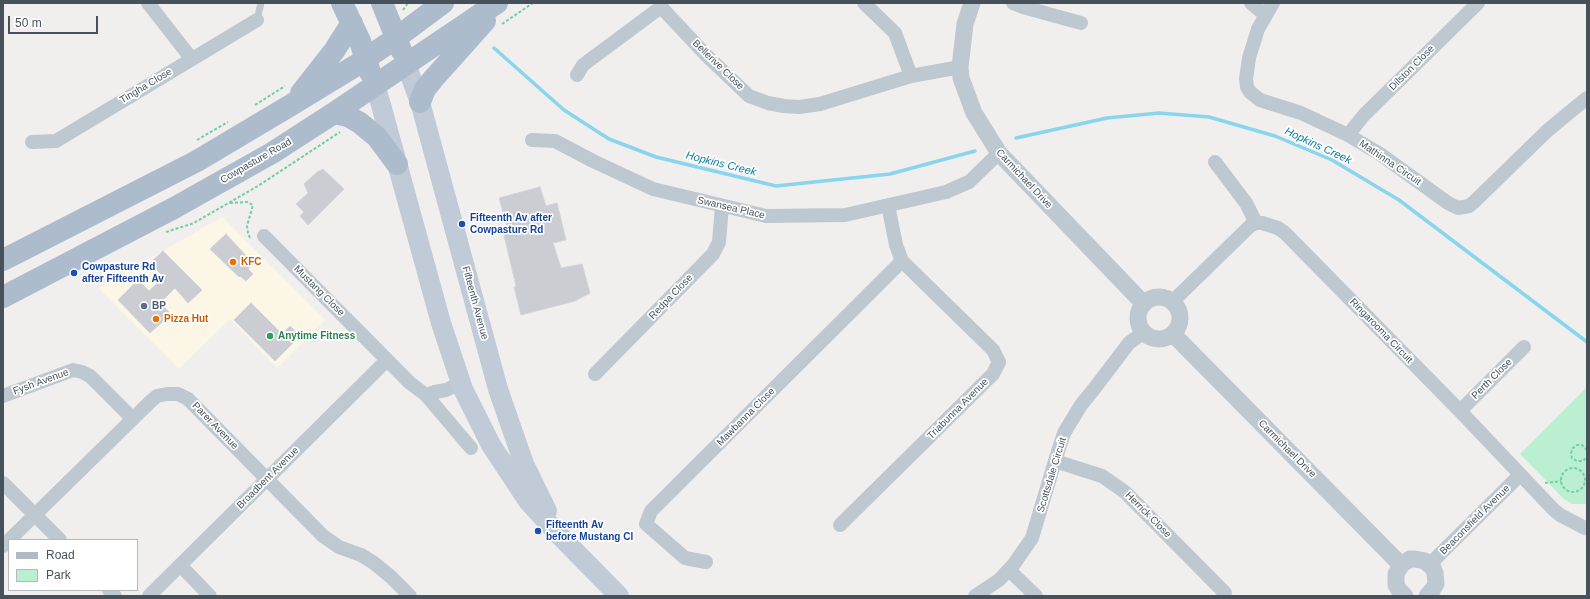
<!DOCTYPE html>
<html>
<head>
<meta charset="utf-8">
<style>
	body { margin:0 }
	#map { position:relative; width:1590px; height:599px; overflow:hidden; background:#f1eeee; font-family:Helvetica,sans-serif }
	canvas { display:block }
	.frame { position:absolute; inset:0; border:4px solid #46515c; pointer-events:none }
	.legend { position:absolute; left:8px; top:539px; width:130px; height:52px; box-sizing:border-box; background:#fff; border:1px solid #b5b9be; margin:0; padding:5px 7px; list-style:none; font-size:12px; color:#46515c }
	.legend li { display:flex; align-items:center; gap:8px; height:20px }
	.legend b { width:20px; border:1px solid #b5b9be }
	.scale { position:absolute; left:8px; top:16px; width:90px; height:18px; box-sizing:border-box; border:2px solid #46515c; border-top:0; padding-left:5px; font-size:12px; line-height:14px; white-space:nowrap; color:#46515c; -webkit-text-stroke:3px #fff; paint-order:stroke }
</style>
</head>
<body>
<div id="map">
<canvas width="1590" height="599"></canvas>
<div class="frame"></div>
<ul class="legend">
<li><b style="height:5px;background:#adbccd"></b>Road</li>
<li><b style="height:11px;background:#bbefd1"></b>Park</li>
</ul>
<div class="scale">50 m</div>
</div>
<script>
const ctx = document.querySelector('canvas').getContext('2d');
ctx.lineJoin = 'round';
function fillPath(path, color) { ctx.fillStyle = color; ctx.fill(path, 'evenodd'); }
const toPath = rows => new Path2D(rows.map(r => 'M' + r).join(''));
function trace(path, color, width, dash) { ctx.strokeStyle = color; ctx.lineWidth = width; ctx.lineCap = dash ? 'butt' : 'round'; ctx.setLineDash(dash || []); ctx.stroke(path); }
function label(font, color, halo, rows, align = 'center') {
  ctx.font = font + ' Helvetica,sans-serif'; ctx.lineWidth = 3.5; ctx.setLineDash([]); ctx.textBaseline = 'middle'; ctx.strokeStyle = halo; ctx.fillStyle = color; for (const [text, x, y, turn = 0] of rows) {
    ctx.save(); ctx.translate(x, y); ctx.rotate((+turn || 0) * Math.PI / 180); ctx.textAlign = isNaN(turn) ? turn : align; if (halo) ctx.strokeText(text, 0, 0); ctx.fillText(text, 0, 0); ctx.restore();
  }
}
fillPath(toPath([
	[222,217,325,320,277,368,230,319,179,369,98,288]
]), '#fcf6e6');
fillPath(toPath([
	[1587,387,1587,504,1572,504,1564,499,1520,454]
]), '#bbefd1');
trace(toPath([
	[494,48,564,110,609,139,656,157,776,186,890,174,975,151],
	[1016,138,1107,118,1159,113,1209,117,1275,136,1332,160,1399,200,1587,342]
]), '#88d5ed', 3.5);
const building = toPath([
	[323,169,344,189,308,225,300,216,304,212,296,204,308,193,304,184,317,172,323,169],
	[540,187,546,206,557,203,566,240,553,243,561,268,582,264,590,293,575,301,521,315,514,287,516,286,503,231,508,230,499,198,540,187],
	[226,234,249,259,248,260,252,264,248,269,253,274,246,281,240,276,239,277,210,249,226,234],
	[163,251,202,290,188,303,175,288,160,303,171,314,150,333,118,300,138,280,149,291,164,277,150,263,163,251],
	[251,303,282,334,290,326,300,336,275,361,234,320,251,303]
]);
fillPath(building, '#cbcdd3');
trace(building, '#d2d4da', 1);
trace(toPath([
	[403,10,408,3],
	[502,24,533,3],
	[255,105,285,86],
	[197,140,228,122],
	[230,203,247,202,253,205,247,226,248,233,250,238,252,238],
	[166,232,194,223,258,186,340,132],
	[1587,450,1582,445,1577,445,1573,448,1571,453,1572,458,1577,461,1583,461,1587,457],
	'1561 480a12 12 0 1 1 24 0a12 12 0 1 1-24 0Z',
	[1545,483,1561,481]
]), '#73cea4', 2, [3, 2]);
trace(toPath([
	[257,20,261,3]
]), '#bec8d0', 7);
trace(toPath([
	[148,3,191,58],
	[864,3,895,33,911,76],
	[1013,3,1023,7,1081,23],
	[1251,3,1265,15],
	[1273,3,1258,29,1249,58,1246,79,1247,87,1250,92,1260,100,1301,113,1348,135,1380,154,1448,203,1458,208,1469,206,1474,202,1547,131,1587,98],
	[577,75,583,65,661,7,707,56,749,96,768,103,784,106,799,107,820,104,911,76,960,67],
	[1348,135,1364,115,1478,3],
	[532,140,555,141,593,161,653,189,766,216,845,215,946,192,969,182,999,153],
	[32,142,56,141,257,20],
	[1215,162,1246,203,1256,223],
	[264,236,410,383,426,395,471,448],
	[1172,302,1250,226,1256,223,1262,223,1278,228,1285,233,1460,411,1553,509,1560,515,1585,528],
	[595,374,713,254,719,242,722,206],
	[426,395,435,392,446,390,461,383],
	[3,396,73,370,82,372,90,376,133,419],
	[1460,411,1524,347],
	[1055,461,1102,476,1125,492,1225,593],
	[3,483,60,540],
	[840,525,993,374,999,362,993,350,902,261,896,245,888,205],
	[3,546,150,402,157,396,167,394,178,394,188,399,323,536,339,547,361,555,374,563,391,577,410,596],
	[706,562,685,558,646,524,651,511,902,261],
	[1430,564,1520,475],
	[180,565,210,596],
	[1009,570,1036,596],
	[109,590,115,596],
	[149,596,387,360],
	[975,596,999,580,1014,564,1032,538,1055,461,1064,433,1081,405,1094,389,1129,343,1144,332]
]), '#bec8d0', 14);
trace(toPath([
	[972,3,965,24,960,67,961,78,974,113,999,153,1144,304],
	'1138 318a21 21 0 1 1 42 0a21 21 0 1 1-42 0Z',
	[1173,334,1401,565],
	[1405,596,1399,590,1396,585,1396,574,1401,565,1410,559,1415,559,1425,561,1433,568,1435,573,1436,584,1433,589,1427,596]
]), '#bec8d0', 17);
trace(toPath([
	[406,64,420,102,498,389,524,464,547,511],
	[375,85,381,105,441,323,463,389,491,445,528,501,560,536,619,596]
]), '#c0cbd7', 20);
trace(toPath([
	[342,3,360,41,370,72],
	[382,3,401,50],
	[301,93,334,51,352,23],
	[420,102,425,89,434,78,485,21],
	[334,113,348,116,360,123,377,137,397,164],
	[3,260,197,161,291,105,355,66,396,38,443,3],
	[3,297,174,208,272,153,334,113,497,3]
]), '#adbccd', 22);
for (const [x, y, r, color] of [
	[462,224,4,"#1a4fb4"],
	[233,262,4,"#e8710a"],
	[74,273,4,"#1a4fb4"],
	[144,306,4,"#5c6f8a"],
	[156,319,4,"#e8710a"],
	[270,336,4,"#2e9e5b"],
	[538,531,4,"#1a4fb4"]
]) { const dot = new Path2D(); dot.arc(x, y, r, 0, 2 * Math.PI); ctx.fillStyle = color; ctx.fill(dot); trace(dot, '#fff', 1.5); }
label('10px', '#46515c', '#fff', [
	["Bellerive Close",718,65,44],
	["Dilston Close",1412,68,-45],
	["Tingha Close",146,86,-31],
	["Cowpasture Road",256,161,-30],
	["Mathinna Circuit",1390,163,34],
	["Carmichael Drive",1024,179,47],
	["Swansea Place",731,208,13],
	["Mustang Close",319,291,45],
	["Redpa Close",671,297,-46],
	["Fifteenth Avenue",475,303,75],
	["Ringarooma Circuit",1381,331,46],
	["Perth Close",1492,379,-45],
	["Fysh Avenue",41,382,-20],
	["Triabunna Avenue",958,409,-45],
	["Mawbanna Close",746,417,-45],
	["Parer Avenue",215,426,46],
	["Carmichael Drive",1287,449,45],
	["Scottsdale Circuit",1052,475,-73],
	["Broadbent Avenue",268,478,-45],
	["Herrick Close",1148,515,45],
	["Beaconsfield Avenue",1475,520,-45]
]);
label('bold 10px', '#164399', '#fff', [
	["Fifteenth Av after",470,218],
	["Cowpasture Rd",470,230],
	["Cowpasture Rd",82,267],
	["after Fifteenth Av",82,279],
	["Fifteenth Av",546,525],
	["before Mustang Cl",546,537]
], 'left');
label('bold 10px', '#c56008', '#fff', [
	["KFC",241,262],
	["Pizza Hut",164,319]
], 'left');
label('bold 10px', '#4e5e75', '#fff', [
	["BP",152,306]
], 'left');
label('bold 10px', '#27864d', '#fff', [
	["Anytime Fitness",278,336]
], 'left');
label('italic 11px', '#0a7da2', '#fff', [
	["Hopkins Creek",1318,146,25],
	["Hopkins Creek",721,164,14]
]);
</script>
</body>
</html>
